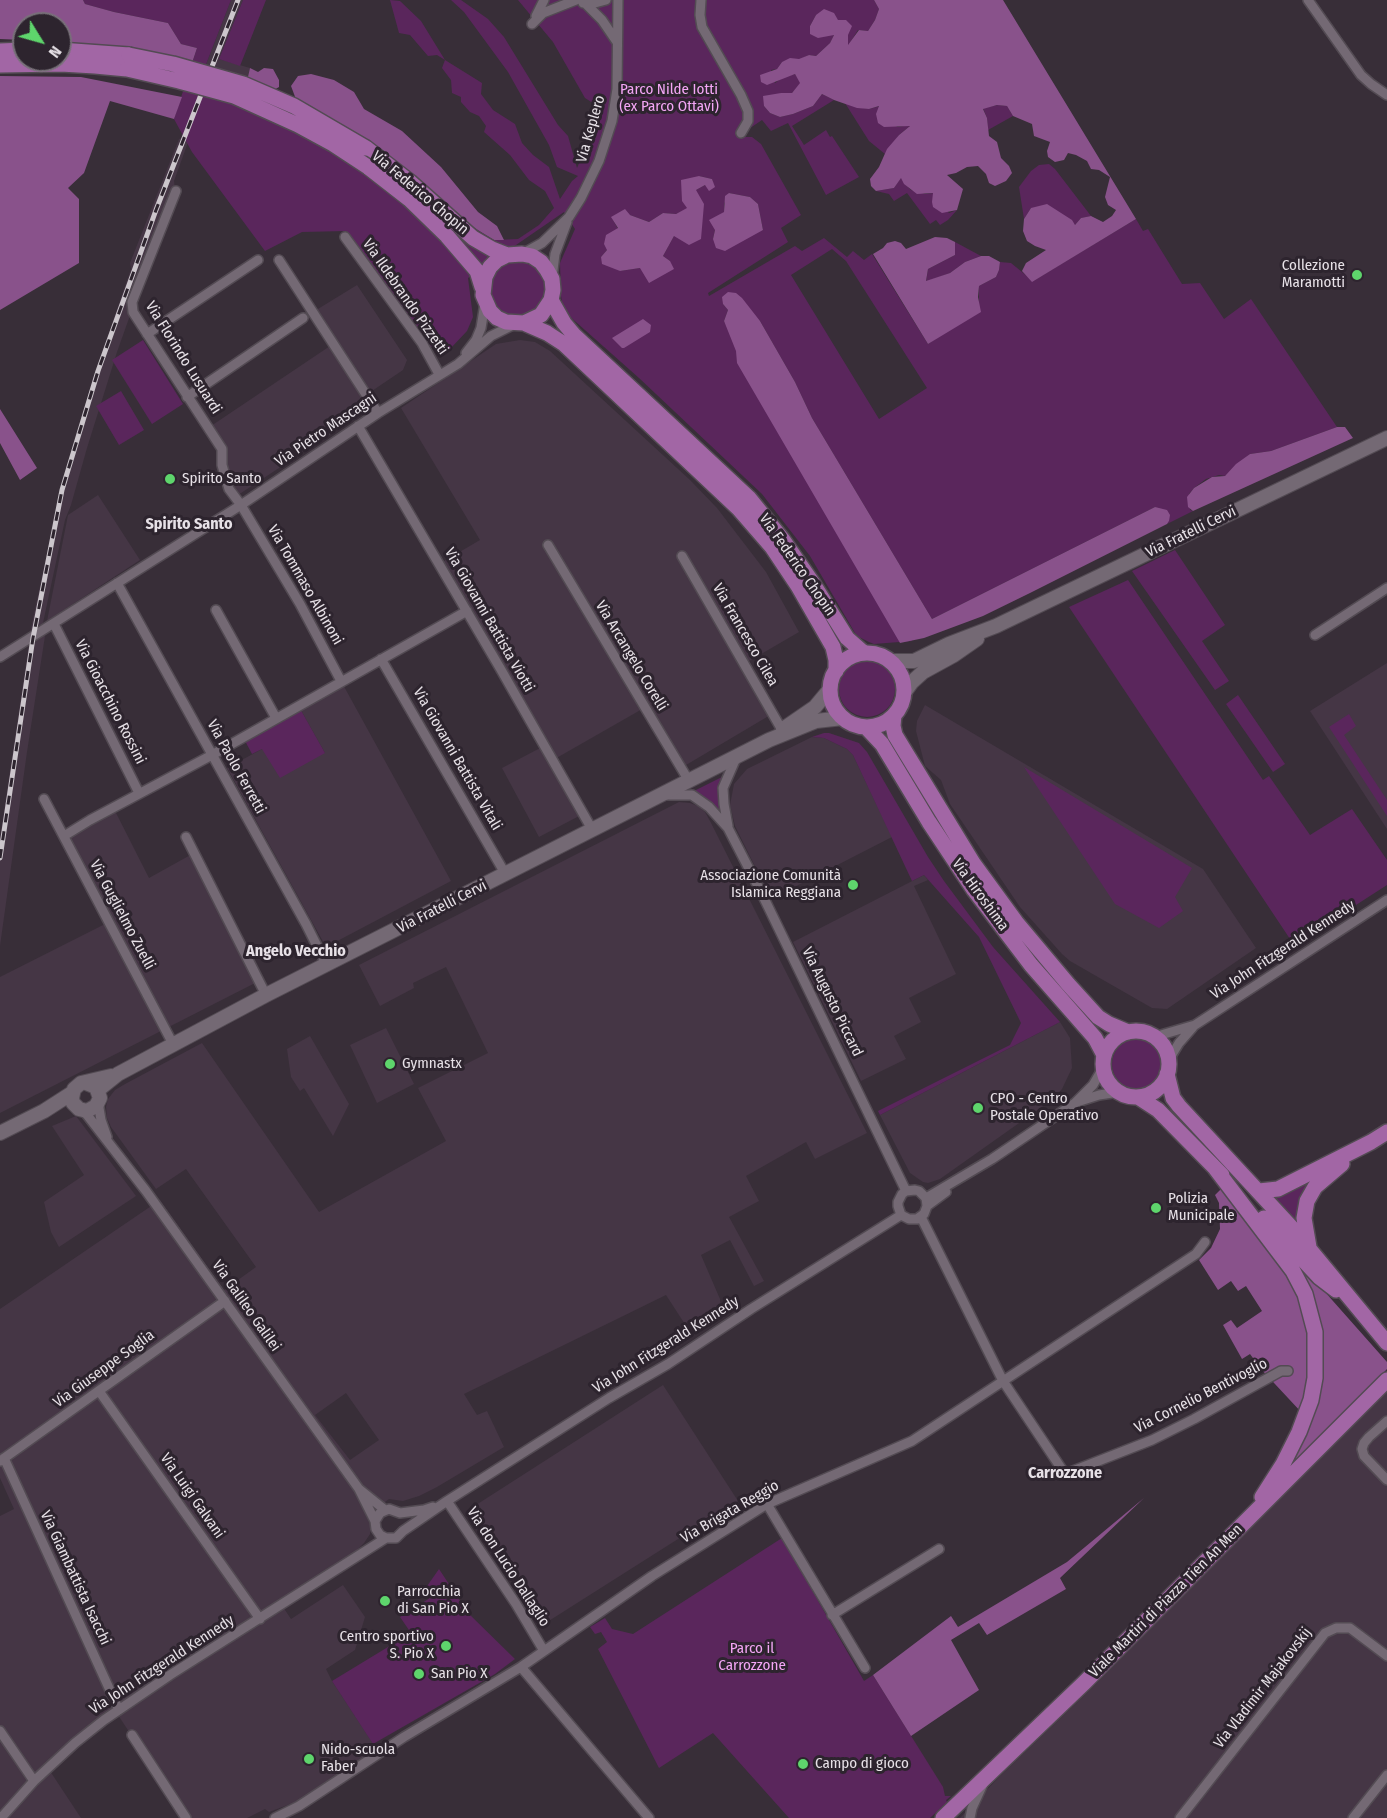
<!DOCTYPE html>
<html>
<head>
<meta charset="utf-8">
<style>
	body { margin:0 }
	#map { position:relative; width:1387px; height:1818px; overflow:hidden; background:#382e38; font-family:"Fira Sans Condensed",sans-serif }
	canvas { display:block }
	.north { position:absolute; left:12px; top:12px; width:60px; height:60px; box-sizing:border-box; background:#2d242e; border:2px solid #777078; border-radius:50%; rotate:127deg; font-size:16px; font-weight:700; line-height:24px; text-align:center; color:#e7e1e7 }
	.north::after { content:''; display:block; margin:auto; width:21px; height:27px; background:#5ed56c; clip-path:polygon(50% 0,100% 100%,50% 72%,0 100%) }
</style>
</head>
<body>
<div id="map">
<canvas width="1387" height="1818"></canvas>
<div class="north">N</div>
</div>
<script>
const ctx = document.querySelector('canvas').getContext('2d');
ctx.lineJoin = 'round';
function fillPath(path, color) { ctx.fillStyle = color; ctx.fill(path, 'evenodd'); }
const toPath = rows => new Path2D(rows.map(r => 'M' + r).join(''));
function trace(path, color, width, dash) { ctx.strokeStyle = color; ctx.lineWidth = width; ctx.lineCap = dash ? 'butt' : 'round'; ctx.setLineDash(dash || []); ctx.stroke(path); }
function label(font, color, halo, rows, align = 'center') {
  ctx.font = font + ' "Fira Sans Condensed",sans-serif'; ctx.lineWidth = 6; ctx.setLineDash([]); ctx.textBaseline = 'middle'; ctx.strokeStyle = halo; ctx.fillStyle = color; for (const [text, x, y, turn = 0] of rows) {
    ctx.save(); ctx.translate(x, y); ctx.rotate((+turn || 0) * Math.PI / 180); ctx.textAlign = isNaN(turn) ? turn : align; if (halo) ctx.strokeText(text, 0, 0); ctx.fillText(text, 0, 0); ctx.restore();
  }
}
fillPath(toPath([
	[231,0,243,0,219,59,250,68,247,81,205,67],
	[204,98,174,181,175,189,117,352,87,448,71,505,65,520,43,623,30,633,61,488,93,379,131,269,130,263,179,139,182,138],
	[357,285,407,360,403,370,366,395,373,406,235,497,222,449,208,428,333,344,313,312],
	[520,340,535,342,550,351,690,480,717,508,766,572,799,632,744,664,772,714,681,768,644,708,553,760,583,814,539,837,502,768,544,746,439,564,480,540,401,408,496,344],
	[98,495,140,560,47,621,68,515],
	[43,634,45,636,27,752,0,946,0,838,29,644],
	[1387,663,1387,829,1310,711],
	[341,681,451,881,326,947,227,768,262,749,325,753,298,705],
	[925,705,1203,869,1256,948,1167,1009,1152,1008,1070,961,1062,954,1020,907,950,804,941,780,925,766,916,731,917,721],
	[812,737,824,738,847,749,853,755,892,837,771,899,735,826,730,805,734,784,747,769],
	[679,802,690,803,698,806,705,812,710,821,867,1133,815,1159,806,1142,746,1176,759,1201,729,1217,764,1281,754,1286,730,1240,701,1255,720,1299,721,1309,717,1317,690,1332,666,1295,464,1394,477,1415,487,1411,504,1447,437,1487,419,1496,403,1501,389,1499,366,1516,371,1526,370,1534,364,1543,355,1552,279,1601,291,1619,343,1585,365,1617,355,1650,326,1669,332,1681,376,1748,330,1782,296,1802,269,1812,265,1809,247,1818,186,1818,116,1712,48,1768,81,1818,0,1818,0,1516,14,1509,0,1478,0,1309,160,1200,224,1290,256,1267,186,1169,156,1189,111,1127,107,1118,106,1107,108,1099,115,1090,125,1084,202,1043,319,1212,446,1141,418,1088,488,1053,446,967,413,983,414,988,380,1006,359,965],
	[346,1393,379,1440,350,1460,315,1415],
	[113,807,149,878,194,853,259,981,0,1113,0,977,109,922,64,836],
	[924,875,928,880,914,886,956,974,909,998,921,1022,894,1036,906,1059,861,1081,793,942],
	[1060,1022,1070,1038,1072,1068,1062,1089,1053,1099,940,1179,928,1183,923,1182,910,1173,880,1115],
	[386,1028,414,1084,377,1103,350,1045],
	[310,1036,349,1104,333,1136,304,1088,300,1091,291,1077,287,1049],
	[76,1116,136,1196,59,1247,51,1232,44,1202,84,1175,52,1126],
	[663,1385,738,1501,544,1624,474,1516,476,1505],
	[1387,1392,1387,1818,960,1818,998,1778,1096,1684,1245,1533]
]), '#453645');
fillPath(toPath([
	[83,0,231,0,205,67,404,169,473,227,494,240,518,239,539,225,554,208,545,191,529,180,510,155,484,132,486,126,479,116,470,112,461,102,461,97,452,93,451,80,442,68,445,60,437,55,428,56,410,35,399,33,390,0,400,1,421,21,445,60,482,83,481,94,493,110,515,124,522,143,533,155,549,167,560,199,572,181,578,176,557,167,549,145,508,72,464,12,451,0,461,0,488,19,504,37,558,125,568,136,577,168,587,145,596,105,585,98,553,42,518,0,874,0,879,9,875,20,868,31,858,30,848,46,848,35,838,20,816,15,810,26,810,34,834,35,830,43,816,56,809,55,799,60,782,62,777,69,771,70,775,83,783,77,795,74,801,83,792,93,781,93,764,106,770,113,780,117,793,114,813,106,822,94,834,100,792,126,804,145,826,130,830,137,832,136,859,177,826,195,788,123,771,131,762,120,737,137,752,137,761,144,801,215,781,228,788,242,708,293,709,296,795,246,802,251,824,238,847,257,853,251,864,260,872,254,928,344,979,307,979,286,996,277,999,270,1000,262,1011,263,1033,281,1136,219,1143,231,1148,229,1182,284,1200,283,1224,319,1251,299,1337,427,1271,451,1250,454,1225,476,1219,475,1206,479,1194,488,1189,494,1190,510,1193,511,1167,524,1169,521,1155,507,932,619,812,418,795,382,760,321,723,304,728,310,724,321,912,641,874,644,869,642,859,637,855,633,810,556,762,494,639,378,568,315,563,306,561,296,560,263,575,229,564,212,468,278,473,317,467,331,450,349,439,353,427,343,346,231,302,232,265,251,192,152,174,119,197,48,181,44,168,23,114,12,85,4],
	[699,176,712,179,714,187,705,185,696,190,674,236,663,256,670,261,640,268,620,271,601,257,607,250,618,229,612,218,630,215,649,222,663,213,676,214,687,209],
	[729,193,750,197,758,204,763,230,713,239,715,230,724,212,724,204],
	[832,249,846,261,927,388,879,419,791,275],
	[243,0,266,0,240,66,219,59],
	[845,103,857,107,869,109,880,106,897,127,911,125,899,135,885,154,869,141],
	[998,105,1007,106,1013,116,988,130,987,118,983,108],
	[1049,164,1055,169,1091,216,1081,218,1075,225,1031,208,1024,219,1019,187,1031,171,1039,165],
	[901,177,905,184,911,190,925,194,933,193,949,213,957,210,948,220,940,225,936,220,930,224,907,193,894,201,889,194,876,191,894,188],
	[955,242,981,256,965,262,950,273,926,282,928,269,955,255],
	'491 289a27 27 0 1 1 54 0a27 27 0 1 1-54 0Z',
	[143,340,183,404,152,424,112,360],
	[121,391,144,430,119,445,96,406],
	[1175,550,1225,625,1202,641,1229,681,1215,690,1132,571],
	[1128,580,1263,780,1269,776,1310,835,1352,809,1387,860,1387,885,1294,945,1069,607],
	'839 689a28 28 0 1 1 56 0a28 28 0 1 1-56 0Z',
	[1238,695,1285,764,1273,772,1226,704],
	[298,705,325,753,280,778,262,749,252,754,243,737],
	[1349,714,1356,726,1344,735,1387,800,1387,816,1329,727],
	[824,733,829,733,859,743,867,752,928,857,944,881,993,947,1060,1022,880,1115,878,1111,1010,1045,1021,1023,979,937,924,875,912,881,853,755,847,749,824,738,812,737],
	[1024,767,1192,868,1175,897,1183,911,1159,928,1115,904],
	[730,773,723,788,728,828,709,807,686,795],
	'1112 1064a25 25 0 1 1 50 0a25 25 0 1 1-50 0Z',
	[1306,1183,1308,1184,1298,1205,1297,1228,1266,1194,1275,1195,1289,1192],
	[782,1538,864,1681,873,1675,943,1787,945,1796,951,1796,946,1800,947,1802,930,1818,789,1818,713,1733,659,1768,598,1649,607,1642,601,1632,595,1634,590,1627,605,1618,612,1629,633,1634],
	[439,1569,468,1613,515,1659,495,1674,373,1744,332,1681,411,1633,400,1617,430,1598,425,1589]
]), '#5a265c');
fillPath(toPath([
	[0,0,83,0,85,4,114,12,168,23,181,44,197,48,192,63,60,43,60,24,24,24,24,40,0,39],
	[874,0,1003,0,1136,219,1032,282,1022,271,1026,263,1046,250,1035,246,1027,241,1023,231,1024,219,1031,208,1047,204,1072,220,1075,225,1081,218,1091,216,1103,222,1112,216,1116,210,1108,205,1105,197,1110,177,1099,170,1091,169,1087,161,1076,155,1068,153,1064,160,1055,162,1048,157,1047,151,1050,142,1034,136,1032,124,1013,116,1007,106,997,105,983,109,987,118,989,136,997,142,1001,158,1009,166,1012,173,1006,181,995,186,989,183,986,174,978,166,967,167,956,173,947,175,963,189,957,210,942,213,933,207,932,202,933,193,917,194,904,184,901,178,894,188,876,191,871,186,870,179,879,167,887,149,899,135,910,126,884,127,878,123,876,114,879,106,869,109,857,108,834,100,822,94,813,106,793,114,780,117,770,113,764,106,763,96,781,93,792,93,800,83,795,74,767,85,761,82,760,75,777,69,782,62,790,58,799,59,809,55,816,56,830,43,834,35,818,38,810,34,810,26,816,15,824,9,834,13,838,20,846,20,852,26,848,35,848,45,859,30,868,31,875,20,879,9],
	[250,68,258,72,264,68,273,69,279,80,279,87,274,90,247,81],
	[311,74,334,80,354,92,364,109,402,131,441,167,478,212,497,226,504,240,494,240,473,227,404,169,297,102,291,86,298,76],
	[0,76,81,77,182,97,174,119,110,101,84,173,68,188,79,199,79,263,0,310],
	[699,176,712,179,715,187,709,191,705,185,696,190,704,204,701,239,689,245,674,236,663,256,670,261,674,269,649,283,640,268,620,271,602,264,601,257,607,250,604,244,606,235,618,228,611,217,625,209,630,215,649,222,663,213,676,214,687,208,682,201,681,180],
	[729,193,750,197,758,204,763,230,725,251,716,248,713,239,715,230,709,220,724,212,725,196],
	[935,237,947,238,955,242,955,255,928,269,926,281,950,273,965,262,981,256,989,256,1000,262,999,270,996,277,979,286,978,297,981,312,928,344,873,254,883,248,887,243,895,241,901,243,906,249],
	[728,292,736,293,742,298,760,321,795,382,812,418,932,619,1155,507,1167,510,1170,515,1169,521,1167,524,1030,593,983,616,924,638,900,643,737,363,736,351,724,321,728,310,723,304,722,297],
	[643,319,651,325,650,332,624,348,622,348,612,338],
	[0,409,37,468,20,480,0,443],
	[1337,427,1345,427,1353,438,1193,511,1188,507,1187,497,1194,488,1212,477,1225,476,1236,464,1250,454,1271,451],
	[1222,1188,1281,1263,1299,1295,1308,1321,1312,1364,1302,1413,1261,1369,1250,1354,1242,1359,1223,1325,1231,1320,1237,1328,1262,1311,1246,1286,1238,1291,1231,1281,1218,1290,1199,1260,1211,1248,1220,1229,1219,1203,1215,1195],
	[1294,1257,1387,1362,1387,1369,1276,1484,1302,1435,1321,1338,1316,1305],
	[1144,1498,1060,1578,1066,1589,987,1635,979,1623,951,1640,979,1690,911,1736,873,1675,951,1616,958,1627,1067,1562]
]), '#89528b');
const minor = toPath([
	[701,0,700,15,702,27,741,95,748,111,748,121,741,133],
	[1308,0,1361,75,1371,84,1387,95],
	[583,3,595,3,606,0],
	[585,3,602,20,617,42],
	[536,16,544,0],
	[532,24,543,13,576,0],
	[176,191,132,302,133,312,222,449,222,465,229,489,241,505,300,604,341,681],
	[345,237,422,343,439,374],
	[524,253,542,243,569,217,581,198,599,161,612,121,617,89,618,0],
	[279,260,378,413],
	[552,278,555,254,567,222],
	[147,334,258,260],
	[466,353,476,340,481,328,485,303],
	[187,397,303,318],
	[358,426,500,668,593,831],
	[548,545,689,781],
	[682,556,782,730],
	[117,583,306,924,327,966],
	[216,610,276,718],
	[54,624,139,793],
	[1315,635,1387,588],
	[0,657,241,505,378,413,458,364,491,336,515,324],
	[381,659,506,875],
	[666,795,692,795,709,807,728,828,762,894,906,1191],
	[44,799,173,1044],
	[728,826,724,804,723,788,736,758],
	[64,836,90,820,212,755,467,611],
	[186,837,266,995],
	[1154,1037,1195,1025,1387,900],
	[1168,1061,1179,1043,1193,1027],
	[98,1102,101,1120,107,1137],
	[1077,1102,1099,1095,1119,1092],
	[84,1111,146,1191,359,1489],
	[926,1198,992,1159,1075,1103,1093,1085,1103,1068],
	[927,1206,926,1198,919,1191,915,1190,906,1191,902,1194,898,1202,898,1206,901,1215,909,1219,917,1219,924,1214,927,1206,946,1192],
	[921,1217,1003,1381,1065,1474,1152,1440,1194,1419,1281,1371,1288,1371],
	[99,1391,260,1619],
	[1387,1421,1369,1437,1364,1443,1362,1449,1364,1456,1387,1480],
	[4,1458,119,1710],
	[0,1461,225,1301],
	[447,1501,516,1604,544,1651],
	[767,1504,865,1668],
	[375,1521,359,1489,385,1510],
	[386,1538,380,1535,376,1529,375,1521,380,1513,389,1509,400,1513,424,1510,433,1507],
	[832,1615,939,1549],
	[521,1667,649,1818],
	[0,1731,34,1781],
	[132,1735,186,1818],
	[1,1818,34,1781,75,1743,104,1720,170,1675,386,1538,396,1538,403,1531,447,1501,609,1398,668,1364,751,1309,901,1215],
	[275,1818,299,1806,404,1737,521,1667,652,1576,767,1504,912,1441,1196,1254,1205,1242],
	[970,1818,972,1808,983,1784],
	[1180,1818,1325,1633,1336,1628,1350,1628,1387,1656],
	[1353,1818,1387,1775]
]);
const secondary = toPath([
	[892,661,914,661,949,644,996,626,1387,438],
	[904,693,912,682,923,672,954,655,977,639],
	[783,729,815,707,830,689],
	[86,1083,96,1087,100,1098,96,1106,87,1111,79,1109,73,1103,72,1098,74,1089,81,1083,111,1076],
	[98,1090,118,1074,266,995,769,740,816,721,843,718],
	[0,1133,44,1111,72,1093]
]);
const primary = toPath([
	[60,50,129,55],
	[0,51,24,50],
	[0,65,61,64,95,66,127,69],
	[366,148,410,182,473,238,492,249,507,255,522,254,532,256,541,262,547,270,552,279,553,290,551,300,541,315,524,323,506,322,497,318,490,311,483,295,485,277,490,267,497,260,507,255],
	[368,167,409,199,447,236,477,271,482,287],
	[551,300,564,323,574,335,749,498,783,540,812,582,847,638,864,653],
	[524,323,547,333,564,344,739,509,772,547,798,586,833,647,836,660,836,671],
	'830 690a37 37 0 1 1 74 0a37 37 0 1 1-74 0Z',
	[894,715,893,726,895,735,973,863,1016,922,1068,984,1098,1017,1109,1024,1128,1032],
	[866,727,882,744,929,822,974,890,1031,965,1095,1038,1104,1055],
	'1103 1064a33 33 0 1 1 66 0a33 33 0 1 1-66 0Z',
	[1167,1074,1173,1098,1179,1106,1292,1228,1387,1343],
	[1138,1097,1158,1110,1222,1175],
	[1215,1168,1293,1271,1305,1294,1315,1332,1315,1378,1311,1400,1299,1432,1283,1464,1262,1497],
	[1259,1191,1278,1189,1371,1142,1387,1132],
	[1264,1218,1319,1277,1336,1290],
	[1309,1247,1304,1218,1307,1201,1315,1187,1342,1164],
	[943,1818,1084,1683,1387,1380]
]);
trace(minor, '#534b53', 12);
trace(secondary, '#534b53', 16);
trace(primary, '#534b53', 18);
trace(minor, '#746974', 9);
trace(secondary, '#746974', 14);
trace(primary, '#a266a5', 15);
const rail = toPath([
	[0,858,33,638,62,490,98,371,156,210,238,0]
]);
trace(rail, '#ccc6cc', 5);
trace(rail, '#2d242e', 3, [9]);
const primaryBridge = toPath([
	[129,55,173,64,243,84,294,106,366,148],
	[127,69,179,81,234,96,298,125,333,144,368,167]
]);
trace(primaryBridge, '#534b53', 18, []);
trace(primaryBridge, '#a266a5', 15);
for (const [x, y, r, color] of [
	[1357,275,6,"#5ed56c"],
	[170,479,6,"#5ed56c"],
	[853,885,6,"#5ed56c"],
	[390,1064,6,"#5ed56c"],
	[978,1108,6,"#5ed56c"],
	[1156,1208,6,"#5ed56c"],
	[385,1601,6,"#5ed56c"],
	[446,1646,6,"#5ed56c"],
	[419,1674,6,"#5ed56c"],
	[309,1759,6,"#5ed56c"],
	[803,1764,6,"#5ed56c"]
]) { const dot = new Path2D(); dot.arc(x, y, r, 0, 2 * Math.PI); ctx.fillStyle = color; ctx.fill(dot); trace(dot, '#2d242e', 2); }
label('15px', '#f4a6f6', '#2d242e', [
	["Parco Nilde Iotti",669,90],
	["(ex Parco Ottavi)",669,107],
	["Parco il",752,1649],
	["Carrozzone",752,1666]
]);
label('15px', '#e7e1e7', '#2d242e', [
	["Via Keplero",591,129,-74],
	["Via Federico Chopin",420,193,40],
	["Via Ildebrando Pizzetti",405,297,55],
	["Via Florindo Lusuardi",183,358,58],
	["Via Pietro Mascagni",326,430,-34],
	["Via Fratelli Cervi",1191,532,-26],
	["Via Federico Chopin",797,565,55],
	["Via Tommaso Albinoni",305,585,60],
	["Via Giovanni Battista Viotti",489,620,60],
	["Via Francesco Cilea",745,635,60],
	["Via Arcangelo Corelli",631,656,59],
	["Via Gioacchino Rossini",110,702,63],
	["Via Giovanni Battista Vitali",457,759,60],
	["Via Paolo Ferretti",236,767,61],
	["Via Hiroshima",980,895,54],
	["Via Fratelli Cervi",442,907,-27],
	["Via Guglielmo Zuelli",122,915,62],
	["Via John Fitzgerald Kennedy",1283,950,-33],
	["Via Augusto Piccard",832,1002,64],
	["Via Galileo Galilei",246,1306,55],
	["Via John Fitzgerald Kennedy",666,1345,-32],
	["Via Giuseppe Soglia",104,1369,-36],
	["Via Cornelio Bentivoglio",1201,1396,-27],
	["Via Luigi Galvani",192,1496,55],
	["Via Brigata Reggio",730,1512,-30],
	["Via don Lucio Dallaglio",508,1567,57],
	["Via Giambattista Isacchi",75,1578,65],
	["Viale Martiri di Piazza Tien An Men",1166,1601,-45],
	["Via John Fitzgerald Kennedy",162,1665,-33],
	["Via Vladimir Majakovskij",1263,1688,-52]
]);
label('15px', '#e7e1e7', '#2d242e', [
	["Collezione",1345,266,"right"],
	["Maramotti",1345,283,"right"],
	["Spirito Santo",182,479],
	["Associazione Comunità",841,876,"right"],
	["Islamica Reggiana",841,893,"right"],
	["Gymnastx",402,1064],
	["CPO - Centro",990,1099],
	["Postale Operativo",990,1116],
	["Polizia",1168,1199],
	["Municipale",1168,1216],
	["Parrocchia",397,1592],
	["di San Pio X",397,1609],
	["Centro sportivo",434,1637,"right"],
	["S. Pio X",434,1654,"right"],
	["San Pio X",431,1674],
	["Nido-scuola",321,1750],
	["Faber",321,1767],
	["Campo di gioco",815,1764]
], 'left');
label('bold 16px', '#e7e1e7', '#2d242e', [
	["Spirito Santo",189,525],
	["Angelo Vecchio",296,952],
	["Carrozzone",1065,1474]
]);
</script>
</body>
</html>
